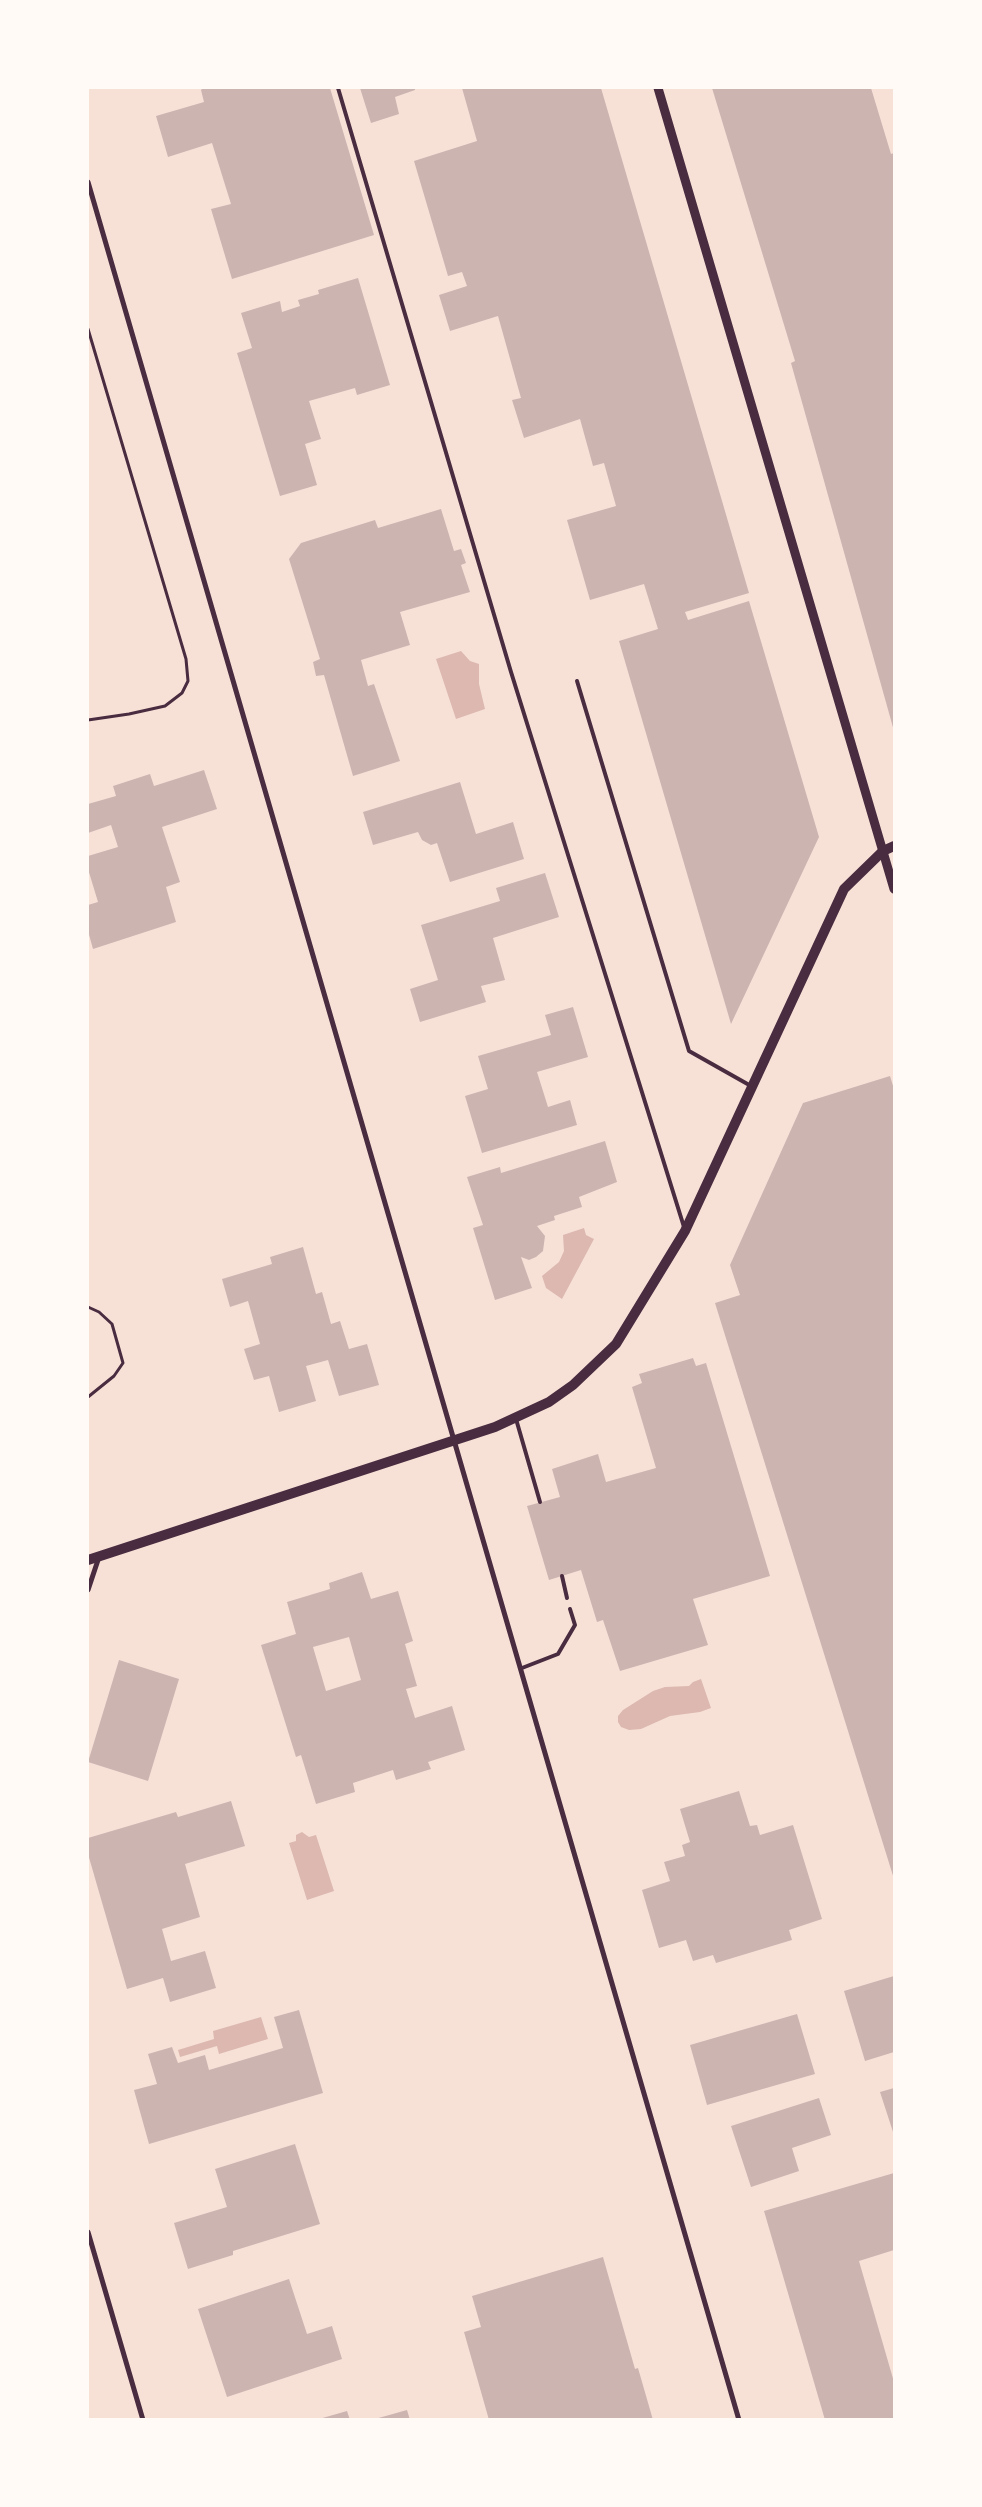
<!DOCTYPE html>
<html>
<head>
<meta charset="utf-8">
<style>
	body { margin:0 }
	#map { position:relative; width:982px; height:2507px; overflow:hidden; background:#f7e1d7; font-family:Rubik,sans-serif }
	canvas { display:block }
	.frame { position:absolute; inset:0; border:89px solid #fffaf5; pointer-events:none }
</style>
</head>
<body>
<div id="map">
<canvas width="982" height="2507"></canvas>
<div class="frame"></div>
</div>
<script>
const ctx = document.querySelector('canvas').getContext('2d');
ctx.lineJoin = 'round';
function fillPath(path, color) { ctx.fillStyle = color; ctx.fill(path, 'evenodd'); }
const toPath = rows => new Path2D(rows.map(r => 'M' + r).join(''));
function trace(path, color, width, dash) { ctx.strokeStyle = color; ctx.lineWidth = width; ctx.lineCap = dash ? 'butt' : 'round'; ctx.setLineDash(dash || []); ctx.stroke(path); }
fillPath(toPath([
	[461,651,470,661,479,664,479,684,485,709,456,719,436,659],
	[584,1228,586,1235,594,1239,562,1299,546,1288,542,1276,559,1262,564,1251,563,1235],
	[701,1679,711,1708,700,1712,670,1716,641,1729,629,1730,621,1727,618,1722,618,1716,623,1710,653,1691,665,1687,689,1686,693,1682],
	[302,1832,309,1837,316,1835,334,1891,307,1900,289,1843,296,1841,296,1835],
	[261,2017,268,2039,219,2054,217,2046,180,2057,178,2050,214,2039,213,2031]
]), '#dcb8b0');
fillPath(toPath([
	[203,88,330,88,374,235,232,279,211,209,231,204,212,143,168,157,156,116,204,102,201,90],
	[360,88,415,88,415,90,395,97,399,114,371,123],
	[462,88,601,88,749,593,685,612,688,620,749,601,819,837,731,1024,619,641,658,629,644,584,590,600,567,520,616,506,604,463,593,466,580,419,524,438,512,400,521,398,498,316,450,331,439,295,467,286,462,272,448,276,414,161,477,141],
	[712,88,871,88,891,154,894,153,894,731,791,363,795,361],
	[358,278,390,385,357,395,355,388,309,401,321,439,305,444,317,485,280,496,237,353,252,348,241,313,280,301,282,312,300,306,298,300,319,294,318,290],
	[441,509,454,551,461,549,466,563,461,565,470,592,400,612,410,645,361,660,368,686,374,684,400,761,353,776,324,675,316,676,313,662,320,659,289,559,301,543,375,520,378,528],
	[204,770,217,809,162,827,180,882,166,887,176,922,93,949,88,931,88,905,98,902,88,869,88,856,118,847,111,825,88,833,88,804,116,796,113,786,150,774,154,786],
	[460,782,476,834,513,822,524,859,450,882,437,843,431,845,422,840,418,832,373,845,363,812],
	[545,873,559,917,493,938,505,980,481,986,486,1002,420,1022,410,989,438,980,421,925,500,901,496,888],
	[573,1007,588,1057,537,1072,548,1107,570,1100,577,1125,482,1153,465,1096,488,1089,478,1056,551,1035,545,1015],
	[890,1076,894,1089,894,1879,715,1303,740,1295,730,1265,803,1103],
	[605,1141,617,1182,579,1197,582,1207,554,1216,555,1220,537,1226,545,1236,543,1251,536,1257,529,1260,521,1257,532,1288,495,1300,473,1228,483,1225,467,1177,500,1167,501,1173],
	[303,1247,316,1294,322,1292,331,1324,340,1321,349,1349,367,1344,379,1385,339,1396,328,1360,306,1366,316,1401,279,1412,269,1376,254,1380,244,1349,260,1344,248,1301,230,1307,222,1279,272,1264,270,1257],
	[693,1358,696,1366,706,1363,770,1576,693,1599,708,1645,620,1671,603,1620,597,1622,581,1570,549,1580,527,1506,560,1497,552,1469,598,1454,606,1482,656,1468,632,1387,642,1383,639,1374],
	[362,1572,371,1599,398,1591,413,1641,405,1644,417,1686,406,1689,415,1718,452,1706,465,1750,428,1762,431,1769,396,1780,393,1770,353,1783,355,1792,316,1804,301,1755,296,1757,261,1645,296,1634,287,1602,330,1589,329,1583],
	[349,1637,361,1680,326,1691,313,1647],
	[119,1660,179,1679,148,1781,88,1762],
	[739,1791,750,1826,757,1825,760,1835,793,1825,822,1919,789,1930,792,1940,716,1963,713,1955,693,1961,686,1940,659,1948,642,1890,670,1881,664,1862,685,1856,682,1845,690,1842,680,1809],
	[231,1801,245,1846,185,1864,200,1917,162,1929,171,1961,205,1951,216,1988,170,2002,163,1978,127,1989,88,1854,88,1838,176,1812,178,1817],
	[894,1976,894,2052,865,2061,844,1991],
	[299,2010,323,2093,149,2144,134,2090,157,2084,148,2054,172,2047,178,2063,205,2055,209,2070,283,2048,274,2017],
	[797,2014,815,2074,707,2105,690,2045],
	[894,2088,894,2135,880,2092],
	[819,2098,831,2135,792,2148,799,2171,751,2187,731,2126],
	[295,2144,320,2224,233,2251,233,2255,188,2269,174,2223,227,2207,215,2169],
	[894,2173,894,2250,859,2261,894,2382,894,2420,825,2420,764,2211],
	[603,2257,635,2369,638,2368,653,2420,489,2420,464,2332,481,2327,472,2296],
	[289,2279,307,2334,332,2326,342,2359,227,2397,198,2309],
	[407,2410,410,2420,375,2420,375,2419],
	[347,2411,350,2420,319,2420,319,2419]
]), '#ccb4b1');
trace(toPath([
	[88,329,186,659,188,681,182,693,165,706,129,714,88,720],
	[88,1307,99,1312,112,1324,123,1363,114,1376,88,1397]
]), '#4a2c40', 3);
trace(toPath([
	[338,88,511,672,684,1227],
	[577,681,689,1051,751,1086],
	[516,1419,540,1502],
	[562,1576,567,1598],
	[522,1668,558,1654,575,1625,570,1609]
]), '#4a2c40', 4);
trace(toPath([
	[88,182,739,2420],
	[88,1590,99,1557],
	[88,2232,143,2420]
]), '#4a2c40', 5);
trace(toPath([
	[658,88,894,889]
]), '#4a2c40', 9);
trace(toPath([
	[88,1560,495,1427,549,1402,573,1385,616,1344,685,1231,844,889,883,851,894,846]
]), '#4a2c40', 10);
</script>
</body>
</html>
